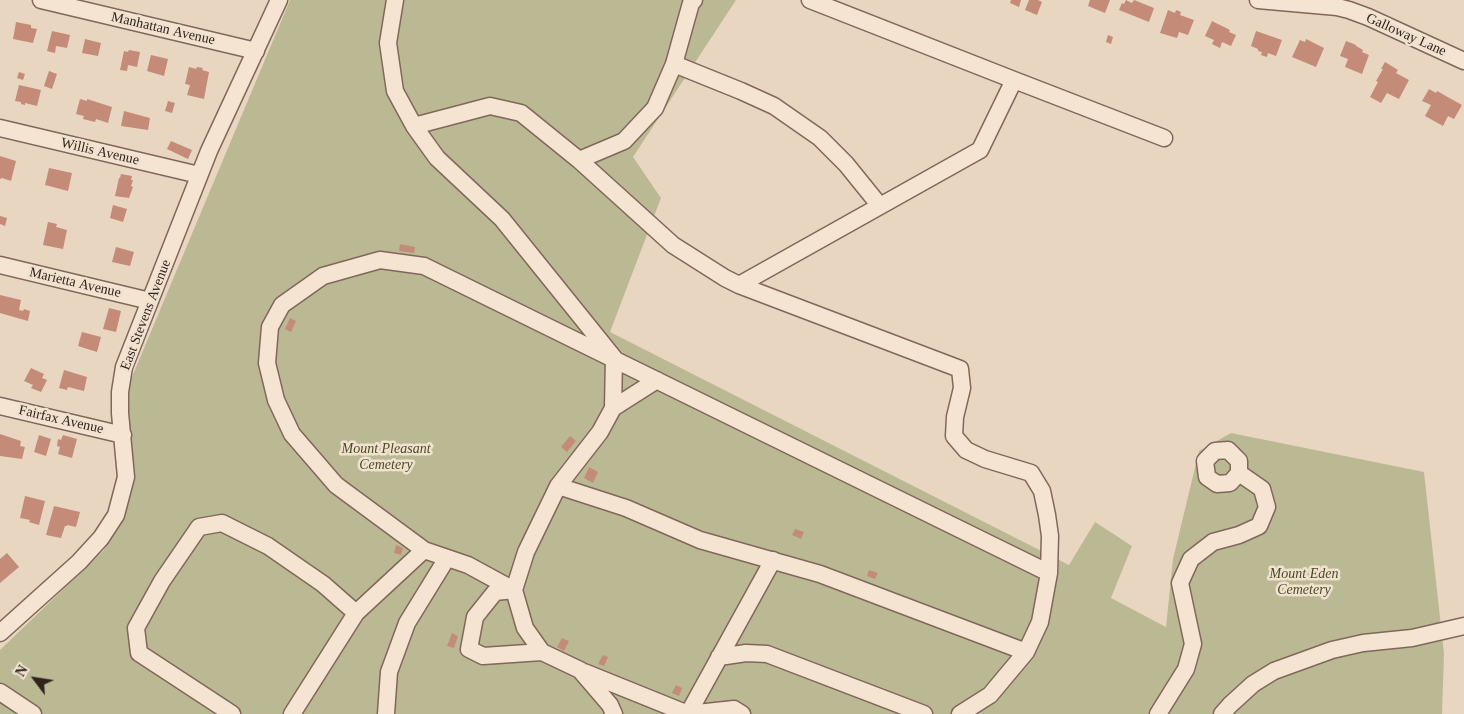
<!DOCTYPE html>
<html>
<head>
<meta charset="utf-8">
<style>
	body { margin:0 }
	#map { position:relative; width:1464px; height:714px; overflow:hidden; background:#e9d6c0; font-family:Georgia,serif }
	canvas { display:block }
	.north { position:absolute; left:10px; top:654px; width:50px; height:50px; -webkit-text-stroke:4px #f1e1cf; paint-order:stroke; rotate:301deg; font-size:14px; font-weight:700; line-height:20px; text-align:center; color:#32231d }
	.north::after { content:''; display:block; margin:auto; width:18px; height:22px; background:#32231d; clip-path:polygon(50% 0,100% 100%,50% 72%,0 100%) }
</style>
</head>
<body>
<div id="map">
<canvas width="1464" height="714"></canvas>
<div class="north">N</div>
</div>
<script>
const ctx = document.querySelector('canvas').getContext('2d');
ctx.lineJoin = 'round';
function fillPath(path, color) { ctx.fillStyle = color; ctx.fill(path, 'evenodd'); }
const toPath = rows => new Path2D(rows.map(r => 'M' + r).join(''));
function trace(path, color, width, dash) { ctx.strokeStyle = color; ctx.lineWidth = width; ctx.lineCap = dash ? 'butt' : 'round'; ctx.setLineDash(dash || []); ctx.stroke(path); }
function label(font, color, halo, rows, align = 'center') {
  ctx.font = font + ' Georgia,serif'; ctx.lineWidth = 5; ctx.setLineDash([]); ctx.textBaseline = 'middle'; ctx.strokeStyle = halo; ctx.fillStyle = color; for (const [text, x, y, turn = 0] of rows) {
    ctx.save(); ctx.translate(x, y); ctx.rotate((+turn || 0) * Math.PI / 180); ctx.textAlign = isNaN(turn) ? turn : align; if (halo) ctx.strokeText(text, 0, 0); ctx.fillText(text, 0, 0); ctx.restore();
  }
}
fillPath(toPath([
	[290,0,736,0,633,157,661,198,610,332,1069,565,1095,522,1132,546,1111,598,1166,627,1173,559,1199,451,1231,433,1424,472,1444,654,1442,714,0,714,0,650,104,550,130,495,129,384]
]), '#bbb994');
fillPath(toPath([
	[1011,0,1021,0,1019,7,1010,3],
	[1029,0,1038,0,1042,2,1037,15,1025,10],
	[1090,0,1110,0,1105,13,1088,6],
	[1126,0,1132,3,1134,0,1154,8,1149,22,1119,10,1122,3,1124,4],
	[1168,10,1175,13,1176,10,1181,12,1180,15,1194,20,1188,35,1179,32,1177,38,1160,33],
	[1212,21,1230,30,1229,32,1236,35,1231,46,1222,42,1220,48,1212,44,1214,40,1205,36],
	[16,22,31,25,31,28,37,29,33,43,13,39],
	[52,31,70,35,67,48,56,46,55,53,47,51],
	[1256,31,1282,40,1276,56,1268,53,1267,57,1261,55,1262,52,1258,51,1258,49,1251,46],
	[1108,35,1113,37,1111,44,1106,42],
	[85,39,101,43,98,56,82,53],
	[1306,39,1324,48,1316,67,1292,57,1300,40,1305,42],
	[1346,41,1356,45,1356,46,1363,50,1362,52,1369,55,1362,74,1345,67,1348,59,1340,56],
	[129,50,140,52,137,67,128,65,127,71,120,70,124,51,128,52],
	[151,55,168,59,164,76,147,71],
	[1385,62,1398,70,1396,73,1409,80,1399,99,1387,93,1381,103,1370,97,1378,82,1376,81,1383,69,1381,69],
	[189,67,196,69,197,67,203,68,202,70,209,72,204,99,187,95,190,85,185,84],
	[49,71,57,74,52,89,44,86],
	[19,72,25,74,23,80,17,78],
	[19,85,41,90,37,106,25,103,25,105,21,104,21,102,15,101],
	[1429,89,1436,93,1437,91,1462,105,1454,119,1448,116,1443,126,1425,116,1431,105,1422,101],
	[80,99,87,101,87,99,112,107,108,123,96,119,95,122,83,119,84,116,76,114],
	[168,101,175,103,172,113,165,111],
	[124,111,150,118,148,130,121,126],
	[171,141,192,150,188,159,167,149],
	[0,156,16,161,11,181,2,178,0,179],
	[49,168,72,173,68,191,45,185],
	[121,174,132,176,131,180,133,180,131,186,133,187,129,198,115,196,119,178,120,178],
	[113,205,127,209,123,222,110,218],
	[0,216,7,218,5,226,0,224],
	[48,222,57,224,56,227,67,230,63,249,43,245],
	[400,244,415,247,414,253,399,251],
	[116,247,134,252,130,266,112,262],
	[0,295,21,300,19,310,23,311,24,309,30,311,28,321,0,313],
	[109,308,121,311,116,332,103,329],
	[290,318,296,321,291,332,285,329],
	[82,332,101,337,97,352,78,346],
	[31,368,44,374,42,378,47,380,41,392,31,388,33,385,24,381],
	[64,370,87,377,84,391,68,387,67,390,59,388],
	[0,434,21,441,20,446,25,447,22,459,0,456],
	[39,435,51,439,46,456,34,452],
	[63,435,77,439,72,458,58,454,60,447,57,446,58,439,61,440],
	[570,436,576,441,567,452,561,447],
	[589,467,598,472,593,483,584,478],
	[25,496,45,501,39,525,29,522,30,520,20,518],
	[54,506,80,512,76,527,67,525,67,526,65,526,61,538,46,535],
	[795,529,804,532,801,539,792,535],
	[396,545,403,548,401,555,394,553],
	[7,553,19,567,0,583,0,559],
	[869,570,878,573,875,579,867,576],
	[452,633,458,636,454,648,447,646],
	[562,638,569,641,564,651,557,647],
	[603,655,608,657,604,666,598,664],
	[676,685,682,688,679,696,672,693]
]), '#c48b79');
const minor = toPath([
	[41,0,256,51],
	[395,0,388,43,395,91,414,126,437,158,502,219,614,358,613,408,600,432,558,486,526,552,514,590,525,628,542,652,580,670,610,705,614,714],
	[1258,0,1337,7,1349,10,1368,17,1464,61],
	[674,64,741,91,774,106,820,138,846,164,880,206],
	[1014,80,1164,138],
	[414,126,490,106,521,113,579,160,624,141,655,108,674,64,691,3,694,0],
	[0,128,199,175],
	[579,160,673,245,725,278,739,285,980,150,1014,80,810,0],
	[0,265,150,301],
	[739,285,960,369,962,388,955,417,954,436,966,450,985,459,1031,473,1042,491,1047,515,1050,536,1049,573],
	[0,406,123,435],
	[613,408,657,380],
	[1228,450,1239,461,1239,473,1230,483,1217,484,1207,477,1205,461,1215,451,1228,450],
	[558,486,626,508,700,540,820,574,1026,652],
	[0,633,79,562,101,538,116,515,126,477,120,413,120,392,124,367,209,151,279,0],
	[542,652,483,656,469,649,475,617,495,592,514,590,468,565,424,550,336,485,292,434,276,400,267,363,270,327,282,305,323,276,380,260,424,266,1049,573,1040,622,1026,652,990,695,960,714],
	[719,657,746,653,767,654,924,714],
	[584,672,688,714,734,709,742,714],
	[0,692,33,714],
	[232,714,139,653,136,628,162,581,199,527,222,523,268,546,323,584,356,613],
	[292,714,356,613,424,550],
	[386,714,389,672,407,623,447,558],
	[688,714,773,560],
	[1158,714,1186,669,1193,644,1180,583,1191,559,1213,542,1239,535,1259,526,1267,507,1262,489,1239,473],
	[1222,714,1230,705,1253,684,1274,671,1332,650,1363,643,1412,638,1464,626]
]);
trace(minor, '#81675a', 19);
trace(minor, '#f5e4d2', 16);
label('14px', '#32231d', '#f1e1cf', [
	["Manhattan Avenue",163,29,13],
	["Galloway Lane",1406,35,24],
	["Willis Avenue",100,152,13],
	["Marietta Avenue",75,283,13],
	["East Stevens Avenue",146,315,-69],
	["Fairfax Avenue",61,420,13]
]);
label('italic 14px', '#4a4c25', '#f1e1cf', [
	["Mount Pleasant",386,449],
	["Cemetery",386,465],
	["Mount Eden",1304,574],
	["Cemetery",1304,590]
]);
</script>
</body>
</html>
